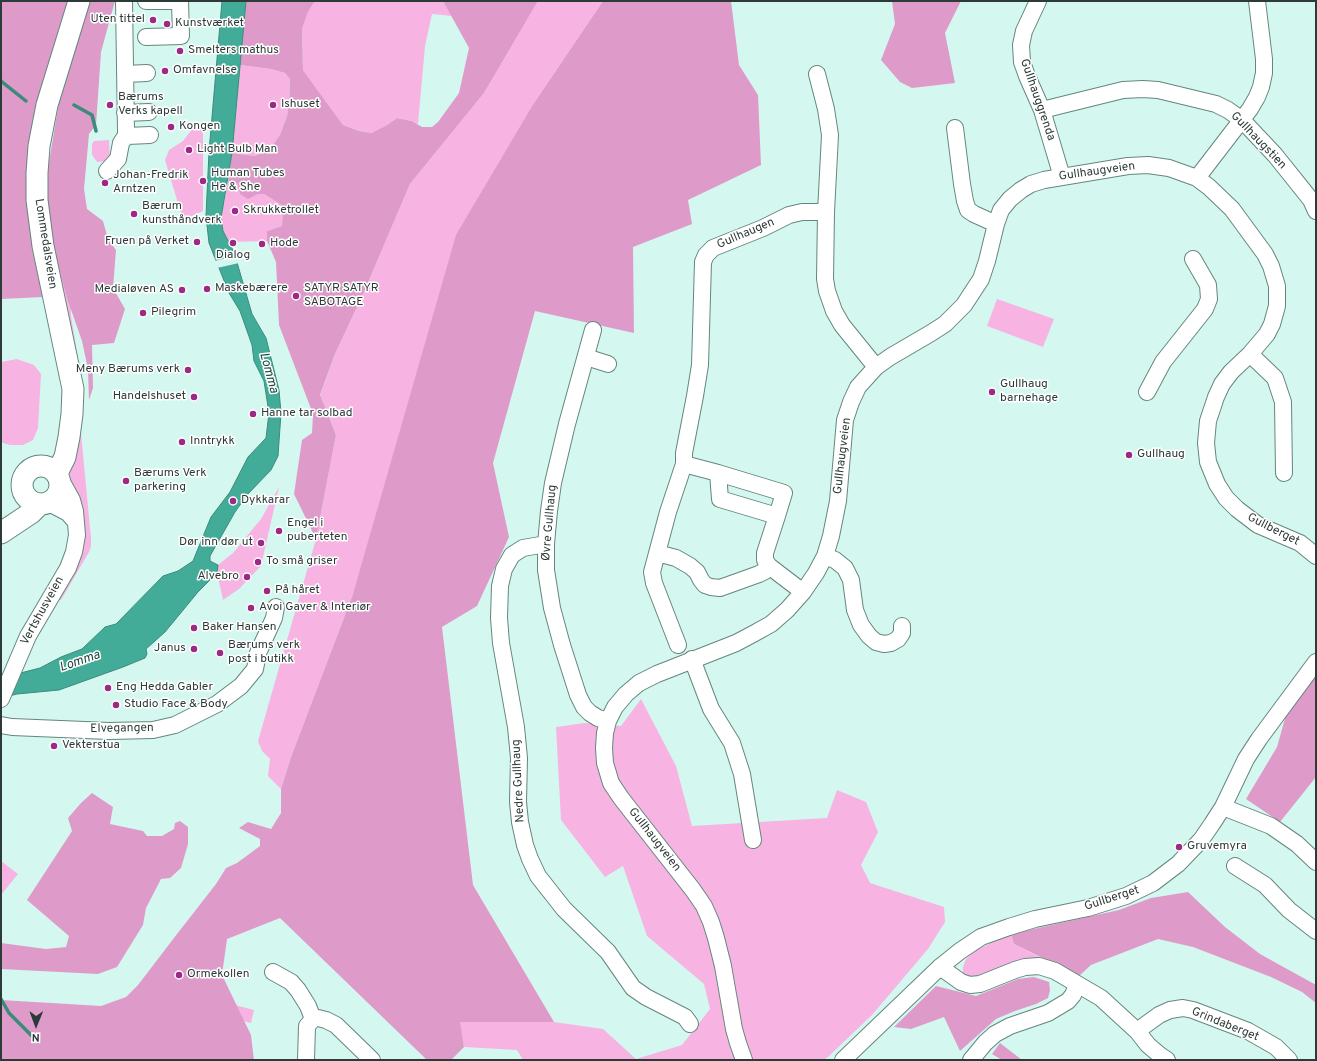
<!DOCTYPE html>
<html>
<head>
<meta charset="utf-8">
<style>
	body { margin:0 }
	#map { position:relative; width:1317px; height:1061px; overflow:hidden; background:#d4f8ef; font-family:Overpass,sans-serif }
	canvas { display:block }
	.frame { position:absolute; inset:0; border:2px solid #2d3b38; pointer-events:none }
	.north { position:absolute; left:16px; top:1005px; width:40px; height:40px; -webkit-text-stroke:3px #fff; paint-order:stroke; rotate:181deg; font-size:11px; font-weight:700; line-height:16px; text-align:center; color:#2d3b38 }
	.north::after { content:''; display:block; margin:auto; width:14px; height:18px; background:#2d3b38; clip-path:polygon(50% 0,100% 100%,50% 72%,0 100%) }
</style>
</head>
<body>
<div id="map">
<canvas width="1317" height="1061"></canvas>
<div class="frame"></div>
<div class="north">N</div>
</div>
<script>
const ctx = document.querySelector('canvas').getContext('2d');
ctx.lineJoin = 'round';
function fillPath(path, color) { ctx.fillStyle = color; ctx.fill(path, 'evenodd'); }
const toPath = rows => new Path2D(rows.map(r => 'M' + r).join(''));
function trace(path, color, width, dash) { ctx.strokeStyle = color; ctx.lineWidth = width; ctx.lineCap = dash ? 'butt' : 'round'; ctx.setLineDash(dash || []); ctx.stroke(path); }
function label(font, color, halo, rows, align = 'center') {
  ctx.font = font + ' Overpass,sans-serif'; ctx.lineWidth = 3; ctx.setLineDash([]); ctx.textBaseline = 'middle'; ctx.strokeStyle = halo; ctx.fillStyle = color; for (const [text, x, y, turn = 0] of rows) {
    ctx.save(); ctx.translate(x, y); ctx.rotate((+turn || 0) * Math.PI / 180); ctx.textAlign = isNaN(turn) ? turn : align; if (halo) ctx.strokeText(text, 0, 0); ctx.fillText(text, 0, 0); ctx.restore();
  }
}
fillPath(toPath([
	[315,1,443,1,452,16,432,14,425,46,418,124,412,121,397,118,387,125,373,133,359,131,343,125,303,70,302,29,308,12],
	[538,1,603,1,534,103,353,594,291,757,281,789,268,776,270,759,262,751,258,741,316,539,336,435,320,396,335,354,364,292,410,184,484,93],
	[240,65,271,69,285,73,290,78,289,104,287,116,280,135,269,150,255,156,232,153],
	[192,129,203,129,203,211,183,220,165,160,169,150,183,141],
	[109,140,110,161,97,162,92,155,92,144,94,141],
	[228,181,237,183,240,194,264,194,283,206,282,226,267,231,267,241,229,242,223,231,221,218],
	[52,243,71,307,71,316,80,371,80,423,91,538,91,546,89,552,61,600,59,600,57,599,82,550,85,539,85,529,84,520,72,490,68,473,69,460],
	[997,299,1054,319,1043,347,987,326],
	[17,359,34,365,41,374,38,428,33,440,23,445,10,445,3,443,1,441,1,362],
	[279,487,261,566,239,589,223,600,217,573,218,565,233,553,261,519],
	[641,699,676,766,692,826,827,818,837,790,866,802,878,832,861,865,870,883,944,907,945,922,928,949,872,1015,828,1057,823,1060,523,1060,517,1050,464,1047,459,1022,554,1022,603,1029,636,1059,682,1045,710,1009,704,984,647,936,623,866,605,877,561,820,556,727,585,723,621,726],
	[1,861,18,874,1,895],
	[1011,934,1014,944,1041,958,981,978,970,979,963,975,963,967,966,959,976,950],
	[235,1005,254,1010,251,1023,232,1018]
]), '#f7b4e3');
fillPath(toPath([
	[1,1,75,1,32,209,43,297,1,299],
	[90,1,115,1,101,52,96,125,89,134,84,189,87,209,103,221,108,239,116,250,113,288,125,309,114,343,92,345,93,388,89,400,88,369,82,341,68,301,52,243,46,210,48,168,58,108,67,72],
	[246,1,315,1,308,12,302,29,303,70,343,125,359,131,372,133,387,125,397,118,412,121,422,127,432,127,438,122,459,93,469,48,443,1,538,1,484,93,410,184,364,292,335,354,320,395,336,435,316,539,294,494,302,440,312,433,313,414,279,325,276,262,267,241,267,231,282,226,283,206,264,194,258,194,248,199,240,194,237,183,228,181,232,153,255,156,269,150,280,135,287,116,289,104,290,79,285,73,271,69,240,65],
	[603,1,731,1,739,65,758,95,761,165,688,200,692,224,633,247,634,333,535,311,493,463,509,537,477,606,442,627,473,885,554,1022,460,1022,464,1047,451,1060,427,1060,280,918,227,939,222,975,251,1035,254,1060,1,1060,1,1000,101,1006,126,997,138,985,177,934,216,884,226,868,237,863,260,846,260,839,239,828,248,822,271,829,281,813,281,789,291,757,353,594,456,235,534,103],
	[892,1,961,1,945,33,955,83,912,88,900,82,881,60,895,24],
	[1316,676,1316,777,1280,822,1246,799,1277,747,1286,715],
	[92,793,113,807,110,824,143,831,147,836,162,836,174,829,175,823,180,821,188,827,188,844,181,868,170,878,161,879,146,908,143,925,117,967,98,974,1,969,1,943,46,949,66,947,69,936,27,900,72,831,68,818,81,803],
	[1188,892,1225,927,1260,954,1316,985,1316,1003,1302,992,1271,977,1193,947,1158,939,1091,965,1079,976,1014,944,1011,934,1119,910,1151,898],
	[1034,977,1049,982,1050,990,1048,998,1036,1004,1015,1011,996,1019,960,1051,944,1017,911,1029,894,1027,936,986,976,996,1018,979],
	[1000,1043,1022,1060,1002,1060,992,1054]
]), '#de9bca');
const water = toPath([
	[222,1,246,1,232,153,221,218,223,231,234,252,252,314,266,338,279,390,281,413,278,456,271,470,247,495,235,512,210,556,210,561,218,565,217,573,198,592,165,632,146,649,147,654,145,658,123,667,59,690,17,694,1,698,1,678,40,668,61,657,82,649,105,627,116,624,163,576,178,571,193,561,211,517,230,492,248,457,266,438,269,413,264,381,254,361,252,345,240,311,229,293,209,243,206,216,209,152,222,1]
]);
fillPath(water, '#43ac98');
trace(water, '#3c8a7b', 1);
fillPath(toPath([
	[237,256,239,263,217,268,214,261]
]), '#d4f8ef');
trace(toPath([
	[1,81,26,101],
	[74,105,92,115,96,131],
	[1,999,9,1013,38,1042]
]), '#3c8a7b', 3.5);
const minor = toPath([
	[124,1,126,132,127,136],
	[146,1,180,1,181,36,146,37],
	[1038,1,1024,31,1021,45,1022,62,1027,76,1042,110,1062,177],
	[125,74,147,73],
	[817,74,826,109,830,135,826,212,825,279,827,291,834,311,842,325,876,367],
	[1042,110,1123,90,1143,89,1158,90,1216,104,1228,110,1242,120,1275,155,1311,200,1316,211],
	[125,113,149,112],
	[955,128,962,184,965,201,968,210,974,214,996,224],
	[107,171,118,159,121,143,125,137,127,136,150,135],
	[1197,178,1250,109,1257,97,1261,87,1264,73,1264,59,1257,1],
	[593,330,567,424,553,483,549,511,546,544,546,570,552,608,562,645,578,695,584,707,590,713,598,718,608,721],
	[1250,354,1275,378,1283,402,1284,473],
	[586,357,608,364],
	[1147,392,1163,362,1205,309,1209,299,1208,285,1193,259],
	[684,464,718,473,720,499,777,516,765,553,765,560,769,566,803,592],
	[718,473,784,493,777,516],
	[49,503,68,513,75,521],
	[546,544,523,548,512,555,504,569,500,586,499,618,501,643,516,727,519,758,518,802,520,822,525,845,530,859,538,876,564,909,608,952,633,988,646,997,685,1017,690,1024],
	[657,553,676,558,690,566,697,572,701,580,705,585,711,587,720,588,759,574,765,571,769,566],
	[825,556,835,560,845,568,851,580,855,610,861,625,869,636,876,642,884,644,891,643,898,639,902,633,902,626],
	[678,645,654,583,652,572,668,512,684,464,684,453,695,396,700,365,703,262,706,255,713,248,763,228,789,215,802,212,826,212],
	[692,659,711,709,732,743,742,774,753,840],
	[1,699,28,636,68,568,74,552,77,535,75,511,72,500,61,480],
	[1,725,12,727,109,731,153,730,175,725,217,704,241,686,255,669,258,653,274,618,276,607],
	[1223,807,1271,826,1297,844,1316,862],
	[1235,866,1265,885,1289,910,1316,931],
	[940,967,961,982,970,985,980,984,1015,970,1025,967,1039,966,1055,971,1101,998,1137,1031,1148,1045,1161,1056,1167,1060],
	[273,972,291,982,298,990,308,1006,313,1019],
	[1137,1031,1159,1015,1170,1010,1183,1008,1193,1010,1248,1031,1276,1047,1289,1060],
	[306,1060,307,1026,313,1019,318,1018,326,1020,336,1025,372,1060],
	[744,1060,738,1043,734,1029,723,966,716,938,711,922,704,906,693,890,621,798,611,783,605,763,604,748,605,733,608,721,615,707,626,694,639,683,657,674,736,643,753,634,771,624,787,610,803,592,816,573,825,556,831,536,838,501,845,420,851,402,858,387,876,367,890,357,931,333,945,324,964,305,981,279,987,261,996,224,1001,210,1010,199,1021,190,1031,184,1044,180,1128,166,1148,165,1169,168,1197,178,1209,187,1232,209,1265,254,1271,266,1277,286,1277,306,1272,324,1267,334,1250,354,1231,372,1222,384,1216,397,1208,421,1206,443,1208,462,1217,484,1226,498,1237,509,1258,525,1300,543,1316,556],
	[843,1060,940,967,960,951,981,937,1009,927,1035,919,1088,908,1126,896,1153,883,1178,864,1201,840,1212,824,1223,807,1246,759,1259,739,1316,662],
	[971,1060,985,1043,995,1034,1010,1026,1048,1013,1068,1001,1073,995,1077,985]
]);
const major = toPath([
	'22 485a19 19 0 1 1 38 0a19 19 0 1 1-38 0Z',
	[57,473,65,457,69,437,72,414,73,389,43,246,37,200,37,173,39,146,47,105,79,1],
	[1,533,31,513,40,504]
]);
trace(minor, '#65867e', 18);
trace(major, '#65867e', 23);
trace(minor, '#fff', 16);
trace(major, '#fff', 21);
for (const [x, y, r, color] of [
	[153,20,4,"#9c2984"],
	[167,24,4,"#9c2984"],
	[180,51,4,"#9c2984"],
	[165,71,4,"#9c2984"],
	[110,105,4,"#9c2984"],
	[273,105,4,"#9c2984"],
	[171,127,4,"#9c2984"],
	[189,150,4,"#9c2984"],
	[203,181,4,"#9c2984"],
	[105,183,4,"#9c2984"],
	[235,211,4,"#9c2984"],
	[134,214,4,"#9c2984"],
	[197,242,4,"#9c2984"],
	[233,243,4,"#9c2984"],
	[262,244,4,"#9c2984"],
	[207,289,4,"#9c2984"],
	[182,290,4,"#9c2984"],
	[296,296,4,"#9c2984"],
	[143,313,4,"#9c2984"],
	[188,370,4,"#9c2984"],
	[992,392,4,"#9c2984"],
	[194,397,4,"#9c2984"],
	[253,414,4,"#9c2984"],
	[182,442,4,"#9c2984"],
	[1129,455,4,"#9c2984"],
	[126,481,4,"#9c2984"],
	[233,501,4,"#9c2984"],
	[279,531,4,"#9c2984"],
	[261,543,4,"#9c2984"],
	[258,562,4,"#9c2984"],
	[247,577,4,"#9c2984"],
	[267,591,4,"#9c2984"],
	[251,608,4,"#9c2984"],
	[194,628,4,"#9c2984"],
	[194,649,4,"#9c2984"],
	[220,653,4,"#9c2984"],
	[108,688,4,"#9c2984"],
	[116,705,4,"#9c2984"],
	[54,746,4,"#9c2984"],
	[1179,847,4,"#9c2984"],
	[179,975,4,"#9c2984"]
]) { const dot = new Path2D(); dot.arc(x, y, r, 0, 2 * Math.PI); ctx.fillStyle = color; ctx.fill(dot); trace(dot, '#fff', 1.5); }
label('12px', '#2d3b38', '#fff', [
	["Uten tittel",145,20,"right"],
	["Kunstværket",175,24],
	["Smelters mathus",188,51],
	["Omfavnelse",173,71],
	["Bærums",118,98],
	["Verks kapell",118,112],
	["Ishuset",281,105],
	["Kongen",179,127],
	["Light Bulb Man",197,150],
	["Human Tubes",211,174],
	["He & She",211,188],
	["Johan-Fredrik",113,176],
	["Arntzen",113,190],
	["Bærum",142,207],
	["kunsthåndverk",142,221],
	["Skrukketrollet",243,211],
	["Fruen på Verket",189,242,"right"],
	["Hode",270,244],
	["Dialog",233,256,"center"],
	["Maskebærere",215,289],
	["SATYR SATYR",304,289],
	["SABOTAGE",304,303],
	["Medialøven AS",174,290,"right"],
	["Pilegrim",151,313],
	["Meny Bærums verk",180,370,"right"],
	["Gullhaug",1000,385],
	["barnehage",1000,399],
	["Handelshuset",186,397,"right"],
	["Hanne tar solbad",261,414],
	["Inntrykk",190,442],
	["Gullhaug",1137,455],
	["Bærums Verk",134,474],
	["parkering",134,488],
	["Dykkarar",241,501],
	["Engel i",287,524],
	["puberteten",287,538],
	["Dør inn dør ut",253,543,"right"],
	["To små griser",266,562],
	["Alvebro",239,577,"right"],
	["På håret",275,591],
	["Avoi Gaver & Interiør",259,608],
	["Baker Hansen",202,628],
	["Bærums verk",228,646],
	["post i butikk",228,660],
	["Janus",186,649,"right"],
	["Eng Hedda Gabler",116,688],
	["Studio Face & Body",124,705],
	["Vekterstua",62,746],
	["Gruvemyra",1187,847],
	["Ormekollen",187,975]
], 'left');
label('12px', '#2d3b38', '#fff', [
	["Gullhauggrenda",1037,100,71],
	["Gullhaugstien",1258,141,46],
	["Gullhaugveien",1097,172,-8],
	["Gullhaugen",746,234,-23],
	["Lommedalsveien",45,244,81],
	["Gullhaugveien",843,456,-83],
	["Øvre Gullhaug",550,523,-85],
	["Gullberget",1273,530,27],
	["Vertshusveien",43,611,-61],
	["Elvegangen",122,729,-1],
	["Nedre Gullhaug",519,781,-93],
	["Gullhaugveien",654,840,52],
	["Gullberget",1112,899,-18],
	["Grindaberget",1225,1025,22]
]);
label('italic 13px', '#19473e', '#fff', [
	["Lomma",268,373,75],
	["Lomma",80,662,-19]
]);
</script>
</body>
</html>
